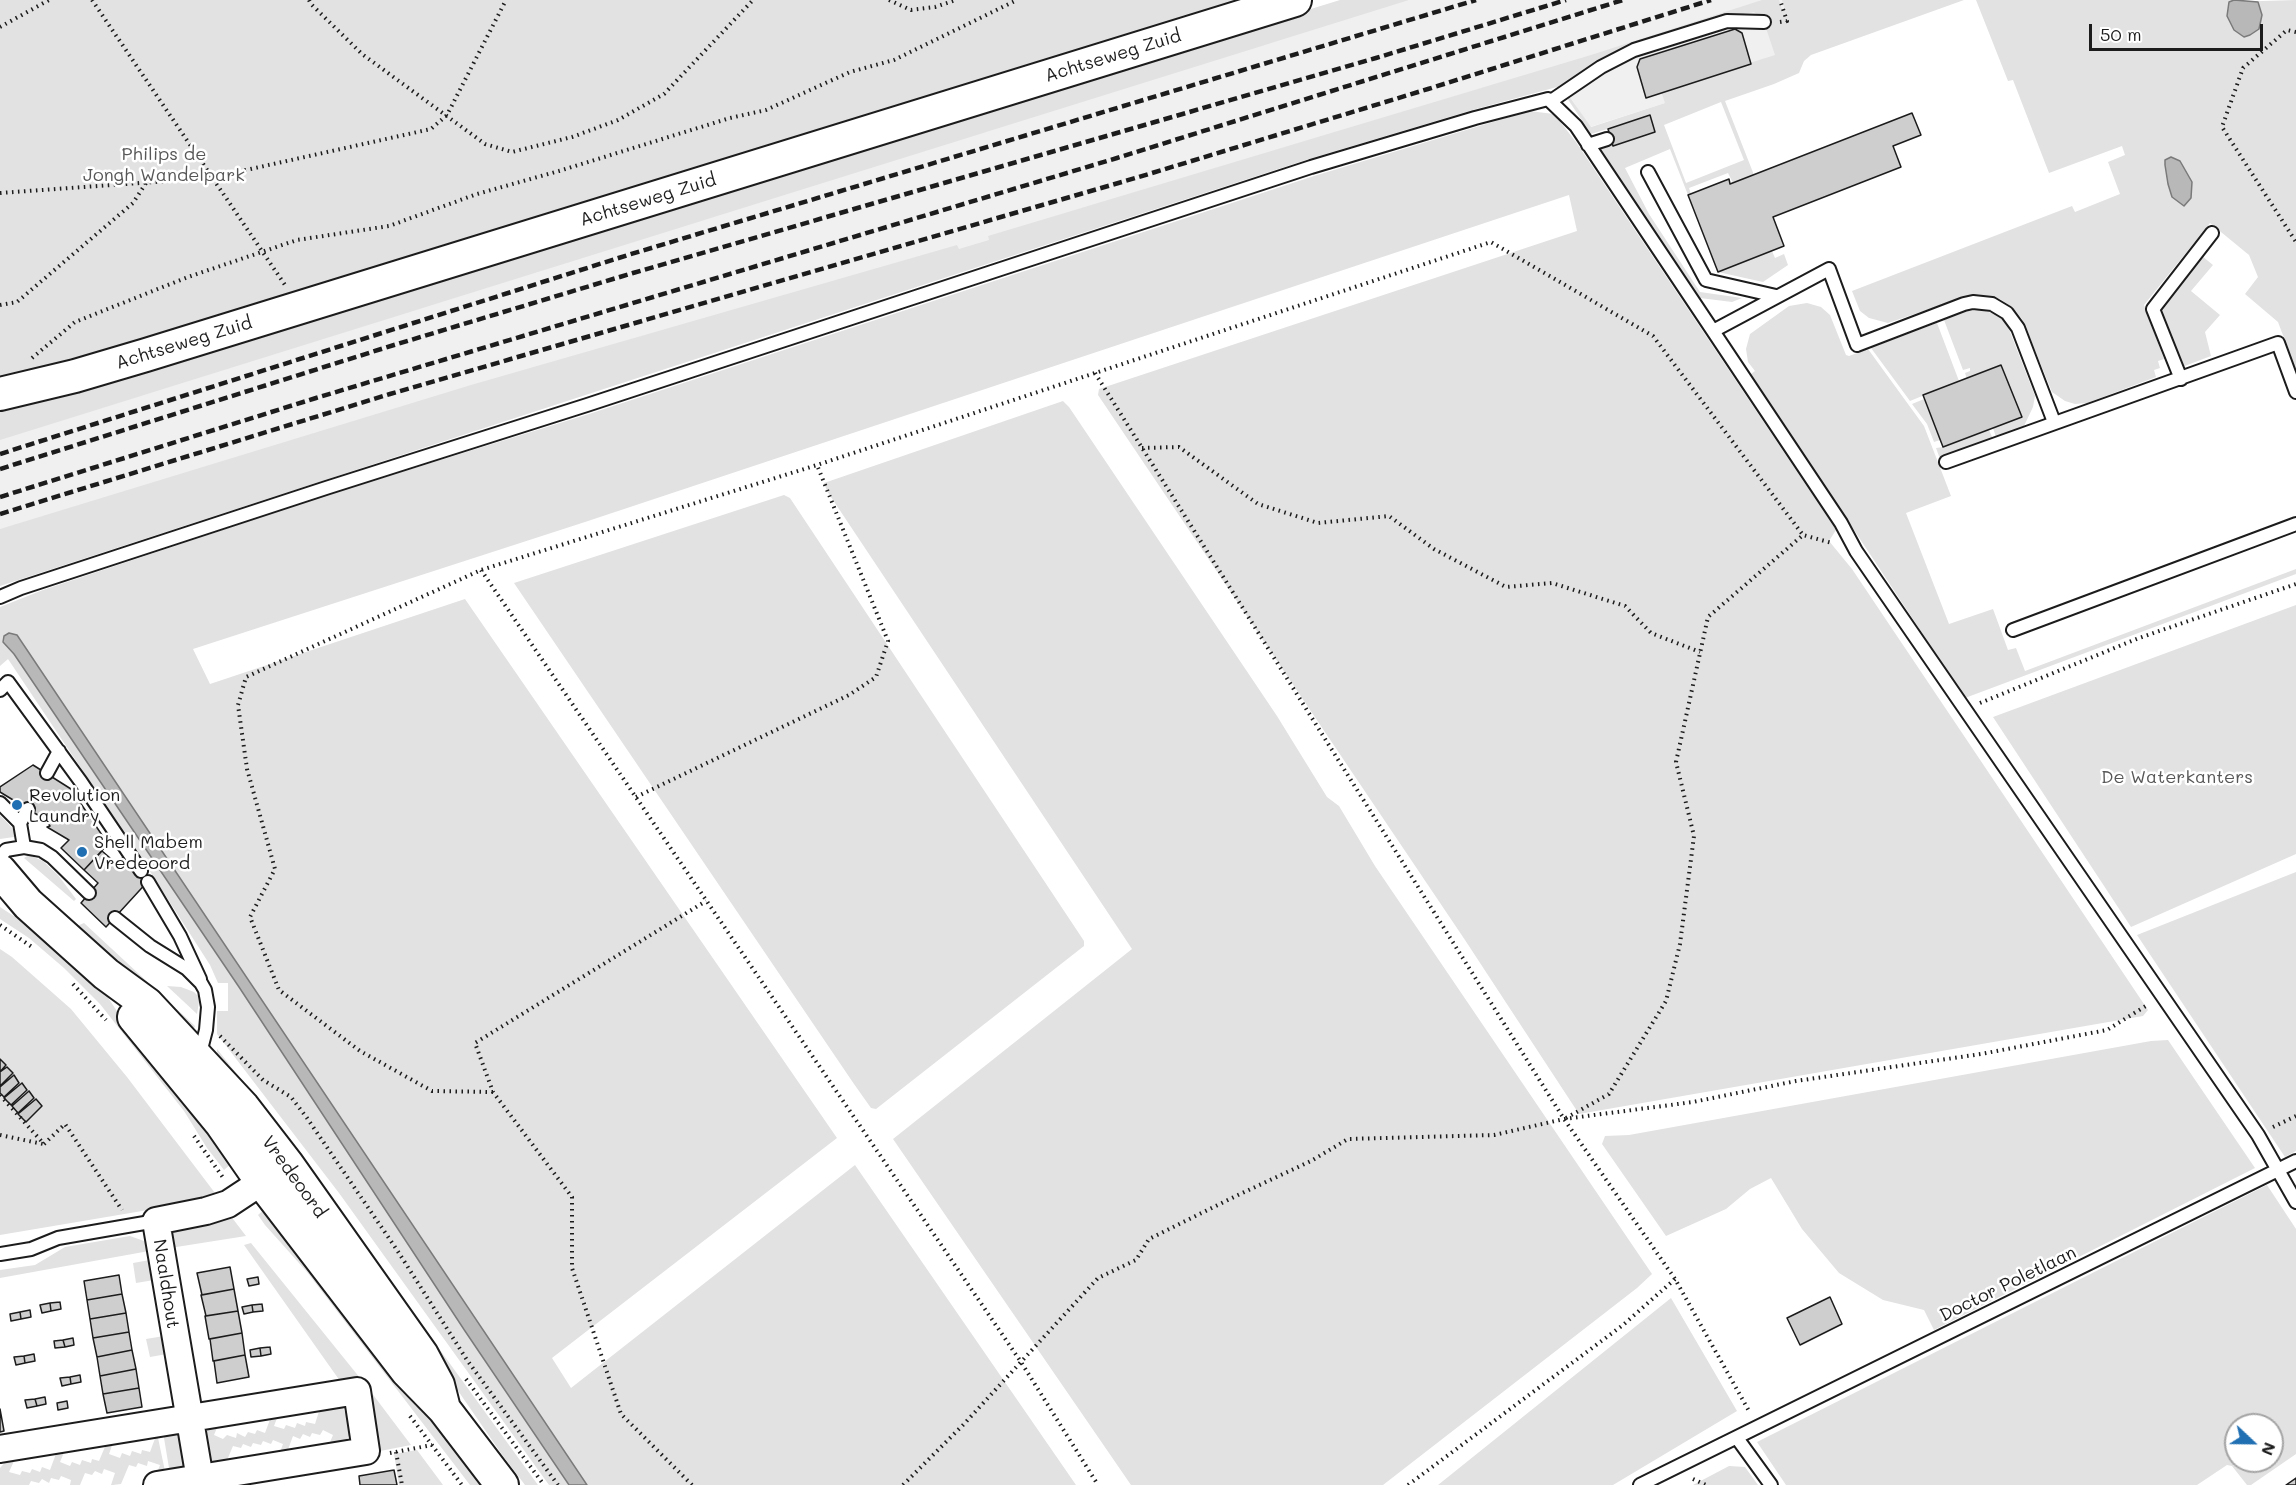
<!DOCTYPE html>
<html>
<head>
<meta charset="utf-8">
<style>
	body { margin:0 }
	#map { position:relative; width:2296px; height:1485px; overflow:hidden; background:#fff; font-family:Mali,sans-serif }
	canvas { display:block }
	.north { position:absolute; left:2224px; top:1413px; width:60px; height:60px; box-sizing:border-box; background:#fff; border:2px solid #a4a4a4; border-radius:50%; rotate:112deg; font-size:16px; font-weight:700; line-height:24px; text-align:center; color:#1c1c1c }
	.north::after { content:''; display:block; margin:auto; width:21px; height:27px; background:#1f6fb2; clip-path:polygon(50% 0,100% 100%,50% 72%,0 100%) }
	.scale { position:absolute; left:2089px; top:24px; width:174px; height:27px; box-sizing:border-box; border:3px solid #1c1c1c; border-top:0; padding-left:8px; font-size:18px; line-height:21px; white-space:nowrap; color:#1c1c1c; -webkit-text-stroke:4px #fff; paint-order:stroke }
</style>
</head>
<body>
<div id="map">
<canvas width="2296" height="1485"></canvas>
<div class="north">N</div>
<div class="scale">50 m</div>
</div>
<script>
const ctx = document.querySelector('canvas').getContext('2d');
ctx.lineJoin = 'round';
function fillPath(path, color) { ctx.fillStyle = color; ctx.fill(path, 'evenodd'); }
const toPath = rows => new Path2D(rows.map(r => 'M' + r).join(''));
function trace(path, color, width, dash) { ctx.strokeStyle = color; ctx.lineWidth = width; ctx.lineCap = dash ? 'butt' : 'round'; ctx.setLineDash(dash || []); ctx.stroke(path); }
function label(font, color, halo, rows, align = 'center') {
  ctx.font = font + ' Mali,sans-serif'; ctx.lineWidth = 5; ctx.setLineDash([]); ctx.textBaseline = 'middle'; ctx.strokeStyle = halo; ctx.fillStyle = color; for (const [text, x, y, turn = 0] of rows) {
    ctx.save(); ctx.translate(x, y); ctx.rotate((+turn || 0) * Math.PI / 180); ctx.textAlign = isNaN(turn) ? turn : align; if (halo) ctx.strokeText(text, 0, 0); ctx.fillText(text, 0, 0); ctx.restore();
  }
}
fillPath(toPath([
	[1355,0,1908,0,1787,64,1590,127,1556,76,0,572,0,437]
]), '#f0f0f0');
fillPath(toPath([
	[0,0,1252,0,442,251,0,382],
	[1340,0,1409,0,0,440,0,409,151,367],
	[1762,0,1779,0,1782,10,1785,9,1782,0,1964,0,1811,55,1804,61,1799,73,1774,84,1725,101,1754,175,1733,183,1728,173,1689,188,1691,194,1688,195,1670,149,1625,168,1649,214,1700,292,1742,298,1732,302,1700,298,1601,149,1655,132,1650,116,1591,134,1567,98,1569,96,1591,127,1665,103,1661,91,1775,55,1763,19,1754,12,1725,17,1616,52,1596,63,1560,89,1557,87,1476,109,1309,159,0,586,0,529,471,385,957,245,959,249,989,240,988,236,1591,55],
	[1721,102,1744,160,1686,183,1664,125],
	[1976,0,2234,0,2229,2,2296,0,2296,370,2278,322,2245,294,2258,277,2249,255,2210,223,2144,305,2164,359,2158,361,2160,368,2154,370,2156,377,2087,403,2075,404,2065,401,2052,392,2022,319,2012,307,2000,299,1988,296,1971,295,1888,323,1869,318,1860,311,1852,291,2072,206,2075,212,2120,194,2108,162,2125,155,2122,146,2049,173,2013,80,2008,81],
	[2165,165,2185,204,2172,197],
	[1529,111,1554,114,1576,142,1836,530,1829,541,1852,569,2148,1010,2143,1016,1579,1114,1465,940,1098,395,1099,389,1577,231,1569,195,585,522,193,649,210,684,465,599,837,1138,552,1358,571,1388,855,1165,1076,1485,587,1485,17,635,9,633,4,636,3,642,14,654,239,987,465,1331,569,1485,549,1485,339,1193,217,1034,217,1011,228,1011,228,983,218,983,210,965,151,873,8,659,0,666,0,607,43,590,324,496,589,414,1314,176],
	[1772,251,1775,258,1784,254,1788,265,1763,282,1718,272],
	[2202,256,2213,265,2191,291,2220,315,2205,332,2211,356,2182,367,2160,308],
	[1807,303,1821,307,1830,315,1846,355,1849,356,1868,349,1924,426,1951,496,1906,513,1949,624,1993,609,2008,650,2016,648,2025,671,2296,569,2296,574,1965,698,1751,374,1755,371,1748,362,1746,349,1750,334,1789,306],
	[1982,310,1998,315,2007,324,2035,396,2033,407,2024,426,1996,437,1993,428,2021,417,2002,366,1967,379,1965,373,1970,371,1970,368,1963,370,1944,320,1968,311],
	[1937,323,1959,381,1910,401,1871,348],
	[1924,399,1940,440,1934,442,1927,424,1912,404],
	[1063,401,1069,407,1277,716,1327,797,1339,806,1375,866,1652,1274,1637,1288,1383,1485,1131,1485,893,1139,1132,949,827,491,824,483],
	[1989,430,1993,439,1940,459,1936,448,1943,447],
	[784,495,790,498,1084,941,1084,946,876,1109,871,1108,854,1084,514,583],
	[2296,605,2296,854,2131,927,1993,717],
	[0,815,14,830,14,837,0,839],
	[29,855,43,861,58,875,76,899,74,901,24,858],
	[2296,872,2296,1151,2285,1157,2137,935],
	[0,907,35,930,71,960,107,996,132,1034,232,1163,224,1170,207,1148,184,1111,100,1004,64,968,29,938,0,919],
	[84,923,195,1026,191,1038,124,970,77,926],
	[0,949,12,957,71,1009,127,1077,215,1193,209,1198,154,1209,0,1235],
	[167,986,181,987,194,992,198,996,199,1002,197,1014],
	[2168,1040,2255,1168,1934,1330,1924,1310,1883,1300,1839,1273,1802,1229,1771,1178,1750,1189,1726,1209,1666,1236,1602,1144,1605,1136,1629,1135,2151,1041],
	[217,1049,268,1113,538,1485,525,1485,503,1456,432,1353,218,1069],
	[2267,1185,2296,1229,2296,1454,2251,1485,2247,1485,2232,1466,2227,1465,2197,1485,1786,1485,1757,1442],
	[2236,1425,2272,1425,2272,1461,2236,1461],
	[269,1205,305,1247,481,1485,470,1485,307,1272,265,1225,258,1215],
	[230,1215,246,1236,170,1248,170,1237,177,1229,222,1220],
	[130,1236,144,1241,149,1251,0,1278,0,1270,35,1265,65,1247],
	[251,1243,360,1378,340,1381,244,1245],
	[150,1260,154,1280,136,1283,133,1263],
	[1671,1298,1737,1411,1613,1485,1438,1485],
	[164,1336,167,1354,150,1357,146,1339],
	[365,1384,411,1445,375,1452],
	[335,1404,343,1408,350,1425,350,1433,346,1441,341,1444,328,1447,333,1435,323,1430,320,1435,312,1433,310,1437,303,1434,300,1439,293,1436,286,1455,279,1455,283,1444,273,1440,271,1444,263,1441,261,1445,253,1443,251,1447,243,1444,241,1448,233,1446,225,1465,214,1464,209,1460,204,1436,209,1428,219,1423,214,1435,223,1439,227,1435,236,1438,237,1433,245,1437,248,1432,255,1434,257,1430,265,1433,272,1414,279,1413,274,1426,284,1429,286,1425,295,1428,297,1423,305,1426,306,1422,315,1424,321,1405],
	[163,1432,177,1436,183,1443,185,1457,184,1465,178,1472,170,1474],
	[157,1433,166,1476,155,1478,160,1465,148,1461,147,1466,138,1463,136,1467,129,1465,121,1484,113,1485,111,1485,115,1473,104,1469,102,1474,95,1471,92,1475,85,1473,80,1485,70,1485,71,1480,61,1476,59,1480,51,1478,49,1483,42,1479,39,1483,31,1481,29,1485,0,1485,0,1468,7,1460,15,1459,9,1472,20,1475,22,1471,30,1473,32,1469,40,1472,42,1467,50,1470,57,1451,65,1450,60,1462,70,1466,72,1462,80,1465,82,1460,91,1463,92,1459,99,1461,107,1442,114,1440,109,1454,120,1458,122,1453,130,1456,132,1451,141,1454,142,1450,150,1452],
	[417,1450,443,1485,399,1485,394,1454],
	[1729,1466,1745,1467,1758,1485,1693,1485]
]), '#e2e2e2');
const water = toPath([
	[2234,0,2258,2,2262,15,2259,29,2250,35,2244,37,2234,30,2227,16,2229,2,2234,0],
	[2171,157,2180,161,2192,182,2191,198,2184,206,2172,197,2168,184,2165,165,2165,160,2171,157],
	[9,633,17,635,587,1485,569,1485,465,1331,239,987,14,654,3,642,4,636,9,633]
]);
fillPath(water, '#b8b8b8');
trace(water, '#7a7a7a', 1.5);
const building = toPath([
	[1735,29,1742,33,1751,64,1646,98,1637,67,1640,59,1735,29],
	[1912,113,1921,135,1893,146,1901,167,1773,217,1784,246,1718,272,1688,195,1729,179,1730,184,1912,113],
	[1650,115,1655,132,1613,146,1608,129,1650,115],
	[2001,365,2022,417,1943,447,1923,395,2001,365],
	[33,765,71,789,108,844,84,870,61,848,69,840,47,827,50,826,46,820,0,792,0,787,33,765],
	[102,851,117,864,124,856,150,879,106,927,81,903,98,883,84,870,102,851],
	[0,1059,6,1065,0,1072,0,1059],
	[7,1067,13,1073,0,1086,0,1072,7,1067],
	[14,1075,19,1083,4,1097,0,1093,0,1087,14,1075],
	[22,1083,27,1090,11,1105,4,1098,22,1083],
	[29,1091,34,1098,18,1113,12,1106,29,1091],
	[36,1099,42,1106,26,1122,18,1114,36,1099],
	[230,1267,234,1289,202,1295,197,1273,230,1267],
	[119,1275,122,1294,87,1300,84,1281,119,1275],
	[258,1277,259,1284,249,1286,247,1279,258,1277],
	[234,1289,238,1311,206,1316,201,1295,234,1289],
	[122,1294,126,1313,90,1319,87,1300,122,1294],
	[1830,1297,1842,1324,1800,1345,1787,1318,1830,1297],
	[60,1302,61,1309,51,1311,50,1303,60,1302],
	[50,1303,51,1311,42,1313,40,1305,50,1303],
	[262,1304,263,1311,253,1312,252,1305,262,1304],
	[252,1305,253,1312,244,1314,242,1307,252,1305],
	[30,1310,31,1317,21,1319,20,1312,30,1310],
	[238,1311,242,1333,209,1339,205,1316,238,1311],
	[20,1312,21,1319,11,1321,10,1314,20,1312],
	[126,1313,129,1332,93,1338,90,1319,126,1313],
	[129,1332,132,1350,97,1357,93,1338,129,1332],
	[242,1333,245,1355,213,1361,210,1339,242,1333],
	[73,1338,74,1345,65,1347,63,1340,73,1338],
	[63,1340,65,1347,55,1348,54,1341,63,1340],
	[270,1347,271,1354,261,1356,260,1348,270,1347],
	[260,1348,261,1356,251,1357,250,1350,260,1348],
	[132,1350,136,1369,100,1376,97,1357,132,1350],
	[34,1354,35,1361,25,1363,24,1356,34,1354],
	[245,1355,249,1377,217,1383,214,1361,245,1355],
	[24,1356,25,1363,16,1365,14,1357,24,1356],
	[136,1369,139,1388,103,1394,100,1376,136,1369],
	[80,1375,81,1382,71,1384,70,1377,80,1375],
	[70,1377,71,1384,62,1386,60,1378,70,1377],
	[139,1388,142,1407,107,1413,103,1394,139,1388],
	[45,1397,46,1404,37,1406,35,1399,45,1397],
	[35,1399,37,1406,27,1408,25,1400,35,1399],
	[67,1401,68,1408,58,1410,57,1403,67,1401],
	[0,1409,4,1431,0,1432,0,1409],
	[394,1470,397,1485,360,1485,359,1476,394,1470],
	[2296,1478,2296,1485,2286,1485,2296,1478]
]);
fillPath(building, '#cecece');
trace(building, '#1c1c1c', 1.5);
const service = toPath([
	[1551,101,1601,67,1634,50,1727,21,1764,22],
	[1588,145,1607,139],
	[1648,172,1706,280,1776,296],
	[1713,331,1841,523,1856,551,2258,1135,2296,1202],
	[2181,379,2153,309,2212,233],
	[1946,462,2278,343,2296,392],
	[0,597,21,588,326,488,587,405,1311,167,1475,118,1548,99,1576,126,1713,331,1829,269,1857,345,1964,304,1973,302,1992,304,2007,313,2018,328,2054,422],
	[2013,630,2296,524],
	[0,690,8,682,81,782,141,871],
	[47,773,59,751],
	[0,803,20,823,24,847],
	[20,823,28,809],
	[0,857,6,850,24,847,41,850,52,857,89,893],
	[148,882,180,936,200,979],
	[115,918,150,946,187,969,201,983,205,990,208,1007,206,1030,199,1057],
	[0,1254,31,1249,58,1238,156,1221],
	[1737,1438,1771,1485],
	[1640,1485,2296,1161]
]);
const minor = toPath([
	[0,1449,357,1391,366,1451,157,1485],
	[201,1485,156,1221,206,1211,228,1204,278,1171]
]);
const tertiary = toPath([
	[0,394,75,376,146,355,1295,0],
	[0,871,28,904,106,974,147,1004,243,1107,287,1164,422,1355,438,1385,444,1409],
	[134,1017,221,1123,262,1182,407,1371,444,1409,502,1485]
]);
trace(service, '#1c1c1c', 16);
trace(minor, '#1c1c1c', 30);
trace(tertiary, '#1c1c1c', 36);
trace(toPath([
	[92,0,285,285],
	[309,0,311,4,362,54,485,144,512,152,572,137,618,120,664,94,753,0],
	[889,0,911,10,935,7,956,0],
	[1780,22,1787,21,1780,0],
	[0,27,49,0],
	[2296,32,2287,30,2243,68,2222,127,2296,242],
	[0,193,210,178,431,129,447,115,506,0],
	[0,305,17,302,133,203,146,183],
	[32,358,75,322,188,277,297,240,389,226,477,194,559,171,730,118,766,110,850,72,894,60,1017,0],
	[1095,373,1564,1119,1675,1279,1749,1411,1747,1412],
	[1142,448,1179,447,1258,504,1318,523,1389,516,1434,549,1506,587,1552,583,1625,606,1651,633,1700,652],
	[481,570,1021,1362,1098,1485],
	[1980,703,2139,638,2296,584],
	[636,797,849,695,876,677,888,641,817,465],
	[0,925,32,947],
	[73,984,106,1020],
	[220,1036,263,1080,291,1097,307,1118,397,1250,467,1360,558,1485],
	[493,1092,432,1091,360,1051,279,990,250,917,275,869,247,769,238,705,246,677,481,570,817,465,1491,242,1653,336,1803,535],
	[0,1095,44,1144],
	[1566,1118,1609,1094,1666,1001,1680,944,1694,836,1676,762,1708,617,1803,535,1832,543],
	[2273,1127,2296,1116],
	[0,1135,43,1144],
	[194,1136,224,1179],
	[44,1144,65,1124,122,1210],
	[466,1379,544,1485],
	[410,1416,462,1485],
	[396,1452,402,1485],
	[390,1453,432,1445],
	[1693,1479,1706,1485],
	[692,1485,621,1414,572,1268,572,1197,493,1092,475,1043,706,901],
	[903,1485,964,1424,1098,1278,1136,1260,1149,1239,1238,1195,1311,1161,1348,1139,1494,1135,1564,1119,1693,1102,1796,1081,1981,1054,2107,1030,2149,1004],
	[1408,1485,1623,1325,1675,1279]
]), '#1c1c1c', 4, [1.5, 4.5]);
trace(service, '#fff', 12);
trace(minor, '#fff', 26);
trace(tertiary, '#fff', 32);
trace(toPath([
	[0,454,628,255,1476,0],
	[0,469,394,345,633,273,1376,58,1566,0],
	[0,497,316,398,1117,158,1623,0],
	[0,514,390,394,1139,177,1428,89,1711,0]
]), '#1c1c1c', 4.5, [9, 4.5]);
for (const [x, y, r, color] of [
	[17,805,6,"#1f6fb2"],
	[82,852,6,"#1f6fb2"]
]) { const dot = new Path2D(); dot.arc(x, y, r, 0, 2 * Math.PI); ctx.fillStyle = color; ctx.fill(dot); trace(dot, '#fff', 2); }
label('18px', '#1c1c1c', '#fff', [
	["Achtseweg Zuid",1113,56,-17],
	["Achtseweg Zuid",648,200,-17],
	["Achtseweg Zuid",184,343,-17],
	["Vredeoord",294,1177,54],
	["Naaldhout",166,1284,81],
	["Doctor Poletlaan",2008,1284,-26]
]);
label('18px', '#575757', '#fff', [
	["Philips de",164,154],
	["Jongh Wandelpark",164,175],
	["De Waterkanters",2177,777]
]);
label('18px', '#1c1c1c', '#fff', [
	["Revolution",29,795],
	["Laundry",29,816],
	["Shell Mabem",94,842],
	["Vredeoord",94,863]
], 'left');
</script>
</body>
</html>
